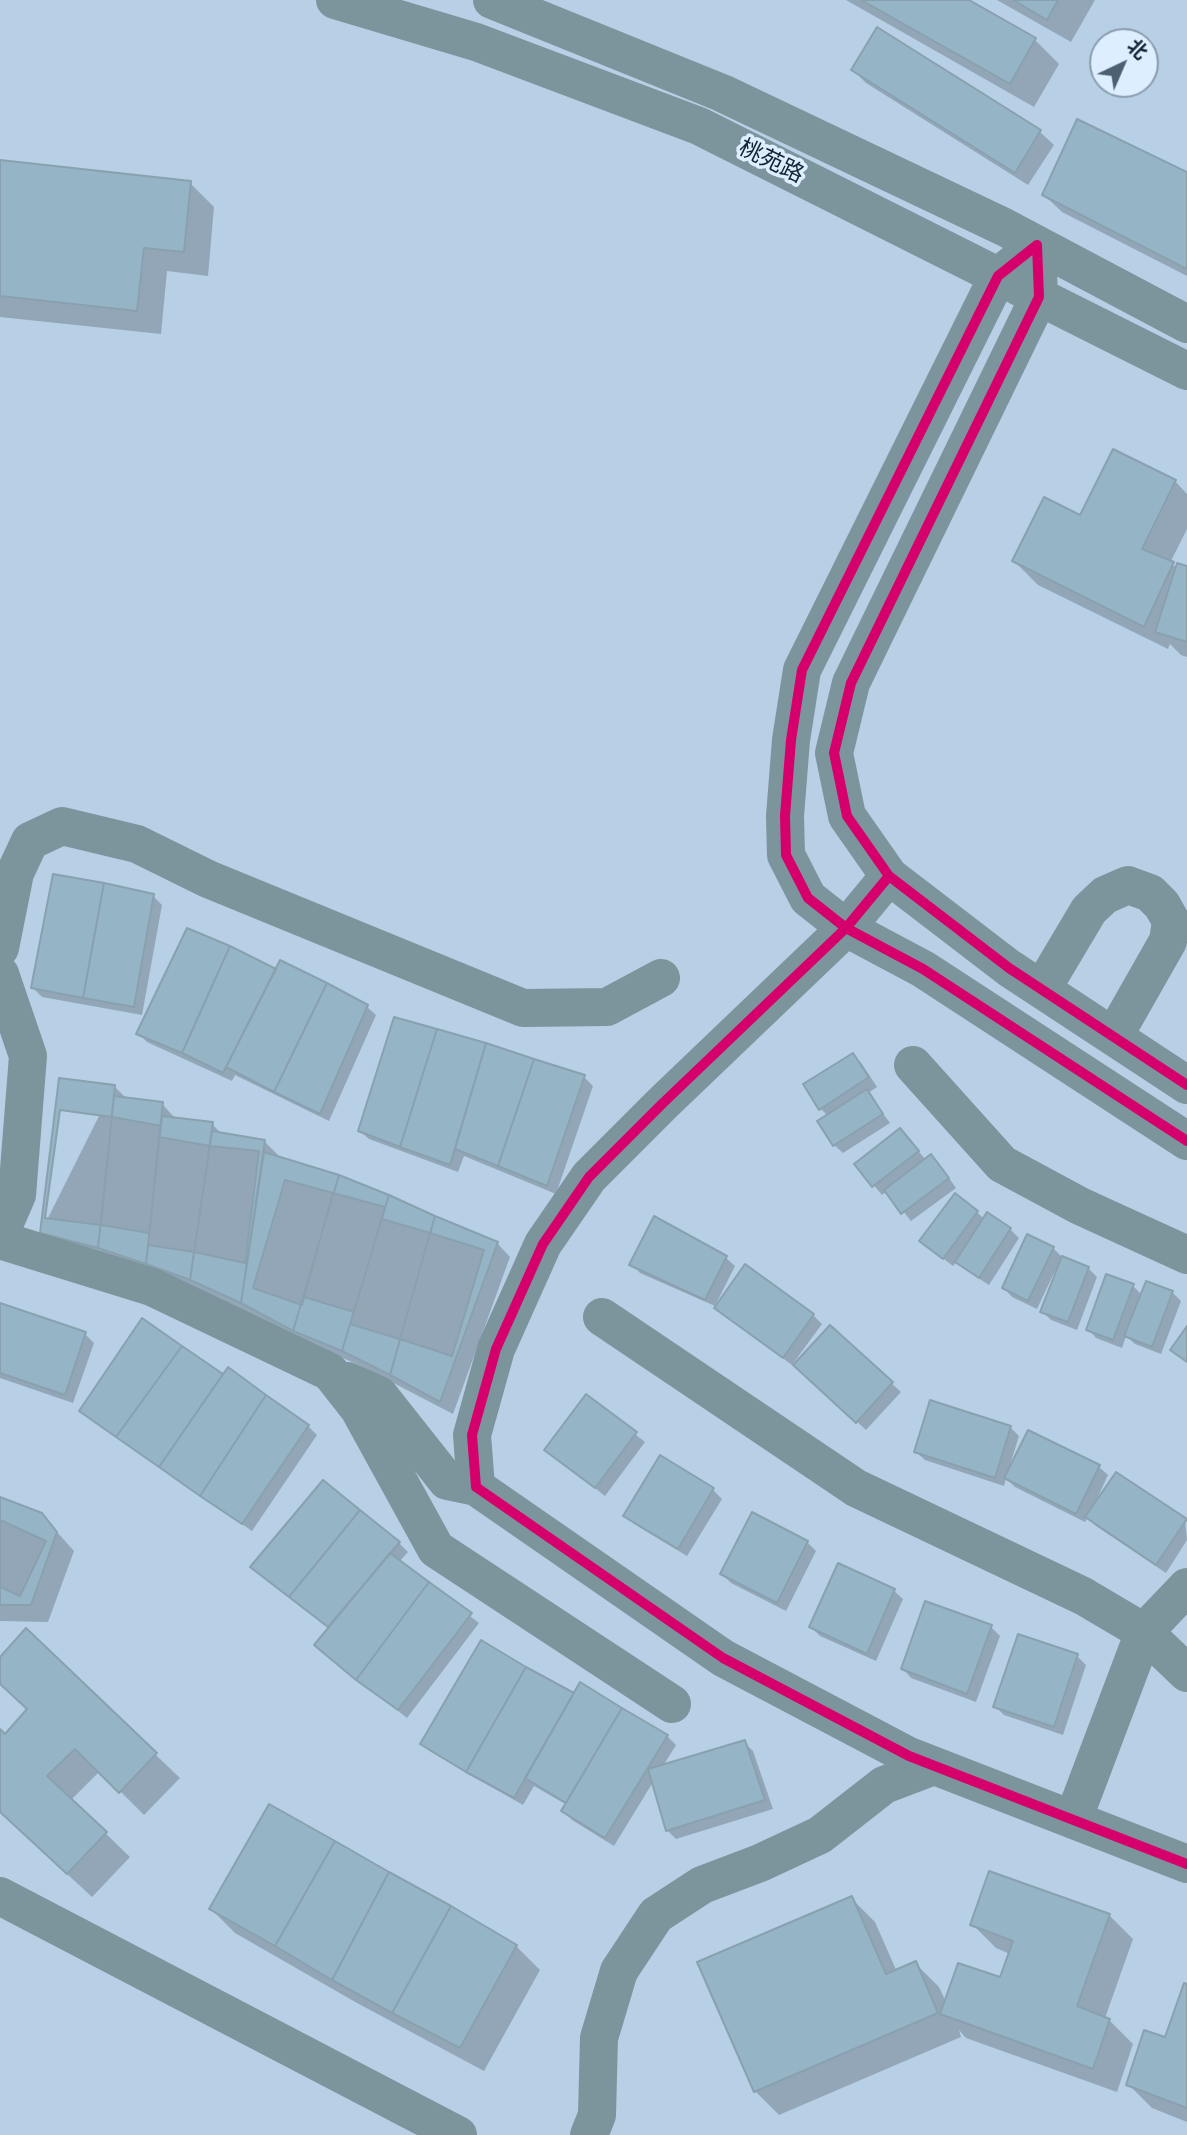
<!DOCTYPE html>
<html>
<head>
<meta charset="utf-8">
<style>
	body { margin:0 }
	#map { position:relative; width:1187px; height:2135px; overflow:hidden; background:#b7d0e5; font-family:"Space Grotesk","Noto Sans SC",sans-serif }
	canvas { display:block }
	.north { position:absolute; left:1089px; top:28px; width:70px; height:70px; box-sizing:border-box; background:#dceeff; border:2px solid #8b9dad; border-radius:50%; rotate:44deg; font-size:19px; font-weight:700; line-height:28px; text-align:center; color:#122432 }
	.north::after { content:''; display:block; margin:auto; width:24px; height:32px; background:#4c6071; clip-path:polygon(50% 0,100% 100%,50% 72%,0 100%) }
</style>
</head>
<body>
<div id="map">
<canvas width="1187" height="2135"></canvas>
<div class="north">北</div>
</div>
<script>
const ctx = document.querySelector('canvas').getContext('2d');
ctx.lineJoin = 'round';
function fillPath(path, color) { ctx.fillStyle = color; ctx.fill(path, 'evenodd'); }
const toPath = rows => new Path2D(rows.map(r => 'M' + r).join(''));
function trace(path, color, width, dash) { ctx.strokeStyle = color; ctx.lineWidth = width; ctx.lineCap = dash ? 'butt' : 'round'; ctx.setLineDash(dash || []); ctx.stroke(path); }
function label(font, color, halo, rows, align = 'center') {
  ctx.font = font + ' "Space Grotesk","Noto Sans SC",sans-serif'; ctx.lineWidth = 7; ctx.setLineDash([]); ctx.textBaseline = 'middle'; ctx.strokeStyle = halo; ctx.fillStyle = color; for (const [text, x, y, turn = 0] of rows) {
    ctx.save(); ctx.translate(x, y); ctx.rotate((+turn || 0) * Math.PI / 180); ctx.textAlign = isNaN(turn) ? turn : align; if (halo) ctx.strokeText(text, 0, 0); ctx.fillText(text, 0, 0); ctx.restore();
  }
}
fillPath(toPath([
	[846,0,965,0,1035,40,1059,64,1034,107],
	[997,0,1095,0,1071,42],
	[878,30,1040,132,1054,145,1028,185,866,83,853,70],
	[0,162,190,183,214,207,208,276,167,271,161,334,0,317],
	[1187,174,1187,276,1062,212,1044,195],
	[1175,481,1187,494,1187,529,1170,563,1177,568,1187,568,1187,657,1181,655,1170,644,1168,649,1038,585,1014,561,1081,517],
	[153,896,162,905,142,1015,42,997,33,988],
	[276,972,367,1007,376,1015,329,1121,235,1075,232,1081,147,1042,138,1033],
	[395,1019,584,1077,593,1086,556,1194,464,1156,458,1172,369,1139,360,1131],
	[853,1055,862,1064,877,1087,868,1093,890,1123,843,1153,834,1145,828,1116,821,1109],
	[114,1086,127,1099,162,1104,176,1119,212,1124,223,1135,265,1142,278,1155,278,1158,338,1176,497,1243,510,1257,453,1414,357,1364,41,1232],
	[900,1130,926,1160,931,1157,940,1165,956,1188,911,1221,887,1191,882,1195,856,1164],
	[977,1212,984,1219,987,1214,1010,1229,1019,1238,989,1285,966,1270,957,1261,953,1266,931,1249],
	[1053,1248,1062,1257,1088,1268,1097,1277,1077,1330,1051,1320,1042,1311,1057,1274,1054,1273,1037,1309,1012,1297,1004,1288],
	[726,1258,735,1266,715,1306,813,1315,822,1324,792,1365,725,1316,715,1306,640,1273,632,1264],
	[1147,1283,1172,1292,1181,1301,1161,1354,1135,1344,1126,1336,1122,1348,1096,1338,1088,1329,1133,1286,1142,1295],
	[0,1305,85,1334,94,1343,73,1403,0,1378],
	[143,1321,224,1377,308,1426,317,1435,252,1531,90,1419,81,1410],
	[830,1327,901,1392,866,1430,805,1373],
	[587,1396,645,1442,605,1496,546,1450],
	[1010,1427,1019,1436,1010,1465,1012,1465,1029,1432,1099,1467,1108,1475,1096,1501,1098,1502,1185,1520,1187,1540,1166,1573,1096,1526,1088,1517,1085,1522,1015,1487,1006,1478,1004,1486,925,1460,916,1452],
	[660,1458,713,1490,722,1499,687,1556,634,1524,626,1516],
	[0,1499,41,1514,74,1551,48,1622,0,1621],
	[807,1542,816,1551,786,1611,731,1583,722,1574],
	[399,1543,408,1552,399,1562,479,1623,407,1718,325,1653,330,1628,261,1575],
	[894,1591,903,1599,876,1661,820,1636,811,1627],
	[991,1627,1000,1636,976,1702,911,1678,903,1669],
	[26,1631,180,1778,144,1815,100,1771,71,1800,130,1857,92,1897,0,1812,0,1731,5,1736,29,1710,0,1683,0,1660],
	[1077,1656,1086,1665,1063,1735,1004,1715,995,1706],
	[575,1695,667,1736,676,1745,663,1766,744,1742,753,1751,773,1809,676,1839,667,1830,653,1782,614,1846,572,1820,563,1811,567,1805,534,1786,523,1805,431,1752,422,1743],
	[851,1898,875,1922,897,1972,915,1963,939,1987,946,2002,1001,1980,1010,1954,996,1948,972,1924,1109,1915,1133,1939,1105,2018,1109,2020,1133,2044,1117,2092,966,2038,959,2030,961,2037,779,2115,755,2091],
	[211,1909,516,1946,540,1970,484,2071,357,2003,235,1933],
	[1187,1986,1187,2122,1152,2108,1128,2084,1167,2039]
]), '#0003');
const building = toPath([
	[861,0,969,0,1036,38,1010,84,861,0],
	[1013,0,1058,0,1047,20,1013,0],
	[877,27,1041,130,1015,173,851,70,877,27],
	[1077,119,1187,172,1187,269,1042,195,1077,119],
	[0,160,191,181,184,252,144,248,137,311,0,296,0,160],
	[1113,449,1176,480,1142,549,1174,562,1144,627,1012,561,1044,497,1080,515,1113,449],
	[1177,563,1187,566,1187,642,1155,632,1177,563],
	[53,874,104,883,83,998,31,988,53,874],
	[104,883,154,894,134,1007,83,998,104,883],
	[187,928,230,946,182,1053,136,1034,187,928],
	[230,946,276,969,223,1073,182,1053,230,946],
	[280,960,327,983,274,1092,226,1067,280,960],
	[327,983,368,1005,320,1114,274,1092,327,983],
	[394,1017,437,1029,400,1147,358,1131,394,1017],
	[437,1029,486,1043,450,1165,400,1147,437,1029],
	[486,1043,534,1059,498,1166,455,1149,486,1043],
	[853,1053,869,1077,819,1110,803,1084,853,1053],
	[534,1059,585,1075,547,1186,498,1166,534,1059],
	[59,1078,115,1085,98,1248,40,1233,59,1078],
	[867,1089,883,1114,833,1146,817,1121,867,1089],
	[114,1096,163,1102,146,1264,98,1248,114,1096],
	[60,1110,112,1117,101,1225,45,1218,60,1110],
	[162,1116,213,1122,190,1280,146,1264,162,1116],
	[112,1117,161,1126,149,1233,101,1225,112,1117],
	[900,1128,919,1151,872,1187,854,1164,900,1128],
	[212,1131,265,1140,241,1303,190,1280,212,1131],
	[159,1137,210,1146,194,1252,148,1245,159,1137],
	[210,1146,259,1151,245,1263,194,1252,210,1146],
	[264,1152,339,1175,293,1331,241,1303,264,1152],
	[931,1154,949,1178,901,1214,884,1190,931,1154],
	[339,1175,389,1195,342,1351,293,1331,339,1175],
	[285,1180,333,1193,302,1305,253,1288,285,1180],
	[333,1193,385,1207,354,1312,304,1297,333,1193],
	[955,1193,978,1211,943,1259,919,1241,955,1193],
	[389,1195,435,1216,390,1375,342,1351,389,1195],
	[987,1212,1011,1228,979,1278,955,1262,987,1212],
	[435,1216,498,1242,440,1402,390,1375,435,1216],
	[654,1216,727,1256,705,1300,629,1265,654,1216],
	[382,1219,430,1233,400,1339,350,1324,382,1219],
	[430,1233,484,1250,452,1356,400,1339,430,1233],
	[1027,1234,1054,1247,1028,1301,1002,1288,1027,1234],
	[1062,1256,1089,1267,1068,1322,1040,1312,1062,1256],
	[745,1264,814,1314,783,1358,714,1308,745,1264],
	[1106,1274,1134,1284,1113,1340,1086,1330,1106,1274],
	[1146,1281,1173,1291,1152,1347,1124,1336,1146,1281],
	[0,1303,86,1332,65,1395,0,1373,0,1303],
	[142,1318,182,1346,116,1437,79,1411,142,1318],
	[830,1325,893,1382,856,1423,793,1365,830,1325],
	[1187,1326,1187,1362,1170,1350,1187,1326],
	[182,1346,223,1374,159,1467,116,1437,182,1346],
	[228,1367,266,1395,200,1496,159,1467,228,1367],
	[586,1394,637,1432,595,1488,544,1450,586,1394],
	[266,1395,309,1425,242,1524,200,1496,266,1395],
	[930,1400,1011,1426,995,1478,914,1452,930,1400],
	[1028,1430,1100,1465,1076,1514,1004,1478,1028,1430],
	[660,1455,714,1488,678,1549,623,1516,660,1455],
	[1116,1472,1187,1519,1156,1565,1085,1517,1116,1472],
	[323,1480,360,1510,289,1597,250,1567,323,1480],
	[0,1497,42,1513,57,1532,31,1605,0,1605,0,1497],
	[360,1510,400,1542,328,1627,289,1597,360,1510],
	[752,1512,808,1541,777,1603,720,1574,752,1512],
	[0,1520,46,1541,20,1596,0,1587,0,1520],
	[390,1553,429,1582,356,1680,314,1645,390,1553],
	[838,1563,895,1589,867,1654,809,1627,838,1563],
	[429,1582,472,1613,398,1710,356,1680,429,1582],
	[925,1601,992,1625,967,1694,901,1669,925,1601],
	[26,1628,157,1753,119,1793,75,1749,47,1776,107,1832,67,1874,0,1812,0,1729,5,1734,27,1709,0,1684,0,1657,26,1628],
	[1018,1634,1078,1654,1054,1727,993,1707,1018,1634],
	[481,1640,526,1667,466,1772,420,1744,481,1640],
	[526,1667,574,1693,514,1798,466,1772,526,1667],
	[580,1682,622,1708,566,1803,525,1778,580,1682],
	[622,1708,668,1735,605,1838,561,1811,622,1708],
	[745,1740,765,1800,666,1831,648,1769,745,1740],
	[269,1804,335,1841,275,1946,209,1909,269,1804],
	[335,1841,389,1872,332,1980,275,1946,335,1841],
	[989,1871,1110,1914,1077,2006,1110,2019,1093,2069,940,2014,958,1963,1000,1977,1013,1941,970,1925,989,1871],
	[389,1872,451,1906,392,2013,332,1980,389,1872],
	[852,1896,886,1974,916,1961,938,2013,754,2092,697,1962,852,1896],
	[451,1906,517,1945,460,2048,392,2013,451,1906],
	[1184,1983,1187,1984,1187,2108,1126,2085,1144,2030,1165,2037,1184,1983]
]);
fillPath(building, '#95b4c5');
trace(building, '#89a1af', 2);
trace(toPath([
	[335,0,476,42,699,126,1187,371],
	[492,0,722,93,1004,227,1187,324],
	[889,876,846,928,663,1103,589,1177,543,1244,496,1349,472,1435,476,1487,723,1658,909,1756,1187,1864],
	[0,948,15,873,30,841,62,826,137,844,208,879,523,1008,607,1007,661,978],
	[0,974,28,1056,17,1195,0,1234],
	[1042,989,1089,910,1105,895,1128,885,1150,893,1162,905,1171,921,1168,941,1114,1036],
	[913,1065,1002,1164,1080,1206,1187,1255],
	[1187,1085,1009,968,889,876,847,816,834,753,851,683,1039,297,1037,245,998,276,802,670,791,740,785,816,786,855,808,898,846,928,923,969,1187,1141],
	[0,1240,152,1287,330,1372,359,1409,436,1549,672,1704],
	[602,1317,856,1488,1083,1596,1144,1632,1187,1673],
	[348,1381,379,1395,447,1481,476,1487],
	[1073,1820,1144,1632,1187,1587],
	[0,1896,458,2135],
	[589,2135,597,2115,599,2038,619,1971,656,1915,702,1885,760,1863,820,1835,884,1785,934,1766]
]), '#7c959c', 38);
trace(toPath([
	[889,876,846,928,663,1103,589,1177,543,1244,496,1349,472,1435,476,1487,723,1658,909,1756,1187,1864],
	[1187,1085,1009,968,889,876,847,816,834,753,851,683,1039,297,1037,245,998,276,802,670,791,740,785,816,786,855,808,898,846,928,923,969,1187,1141]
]), '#d6006c', 10);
label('23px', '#122432', '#dceeff', [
	["桃苑路",771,162,26]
]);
</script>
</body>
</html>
